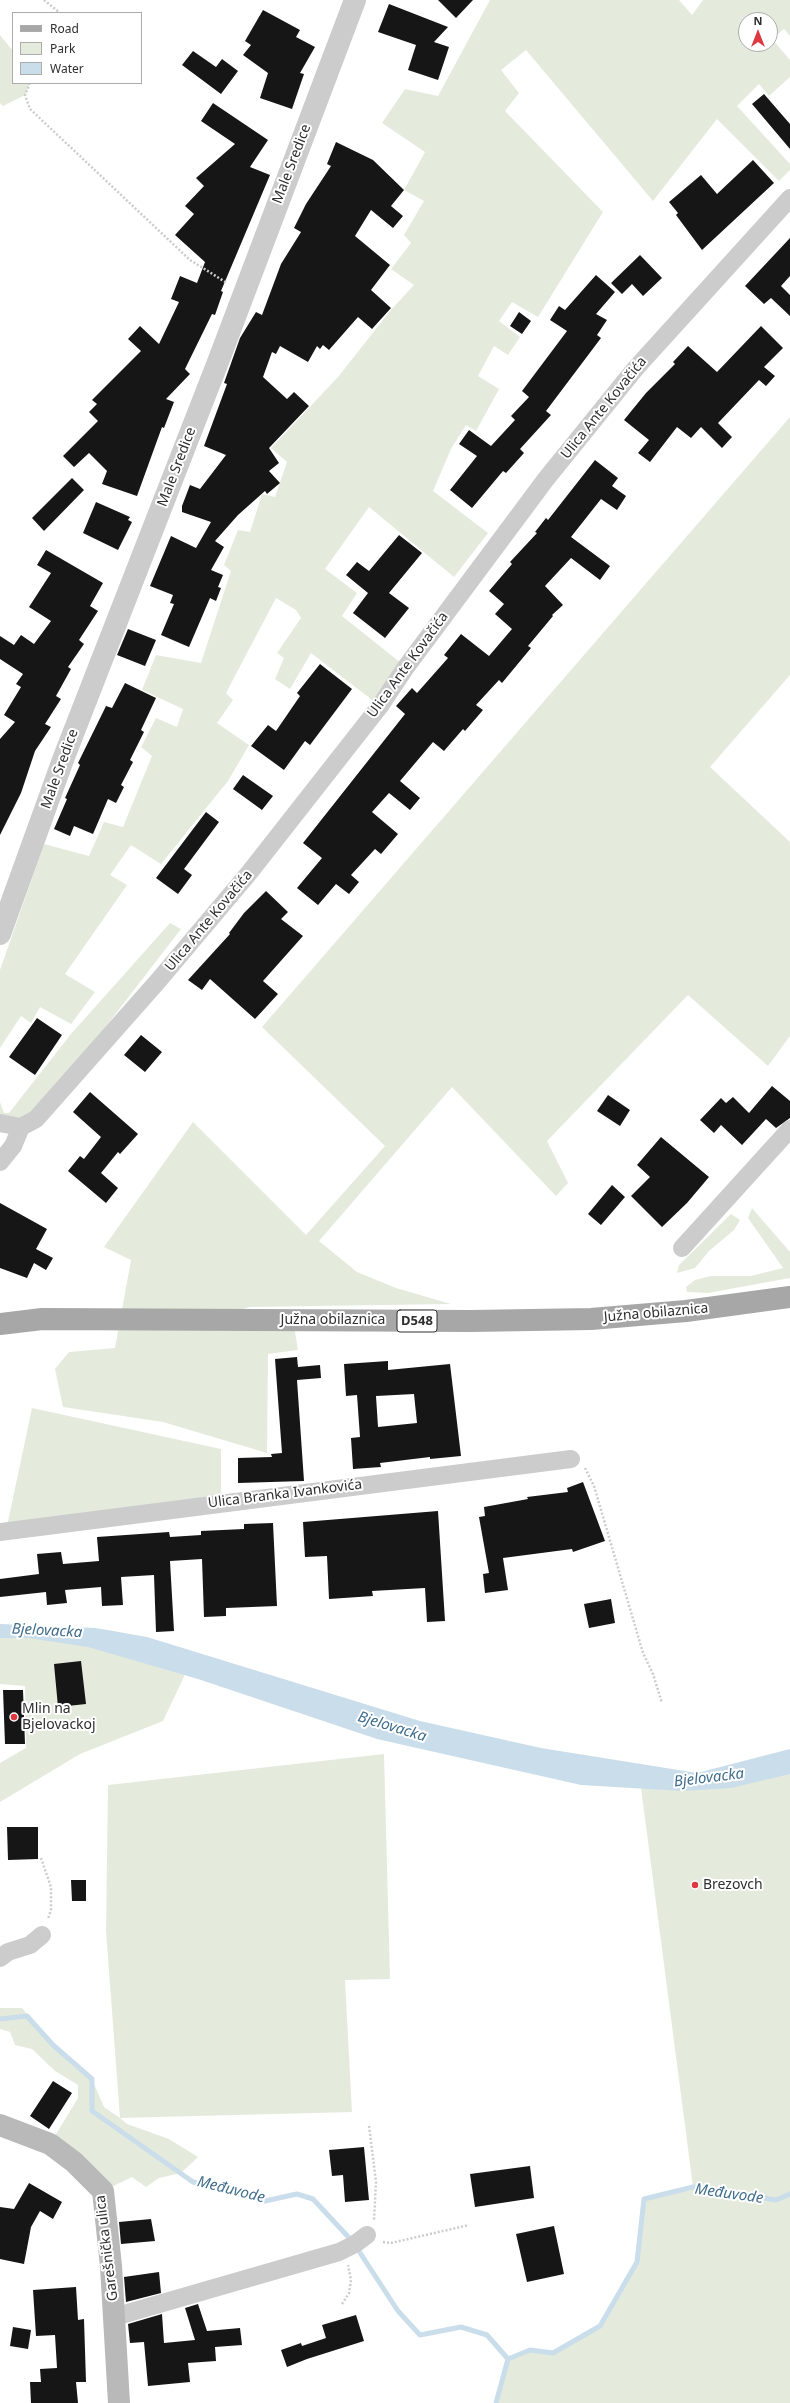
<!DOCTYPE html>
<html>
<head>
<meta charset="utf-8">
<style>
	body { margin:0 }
	#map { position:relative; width:790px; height:2403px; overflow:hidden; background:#fff; font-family:"Noto Sans",sans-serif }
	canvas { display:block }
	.legend { position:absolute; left:12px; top:12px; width:130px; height:72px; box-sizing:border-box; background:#fff; border:1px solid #acacac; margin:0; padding:5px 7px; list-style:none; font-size:12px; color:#2f2f2f }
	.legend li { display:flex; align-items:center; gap:8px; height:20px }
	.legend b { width:20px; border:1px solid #acacac }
	.north { position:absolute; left:738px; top:12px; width:40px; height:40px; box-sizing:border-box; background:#fff; border:1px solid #acacac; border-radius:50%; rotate:0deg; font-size:11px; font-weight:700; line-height:16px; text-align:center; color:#2f2f2f }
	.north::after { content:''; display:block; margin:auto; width:14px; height:18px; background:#de3841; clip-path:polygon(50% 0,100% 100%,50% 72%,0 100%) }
</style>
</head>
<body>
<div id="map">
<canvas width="790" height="2403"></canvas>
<ul class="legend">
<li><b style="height:5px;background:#a7a7a7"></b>Road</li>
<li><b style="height:11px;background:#e4ebdd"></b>Park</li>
<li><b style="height:11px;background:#caddea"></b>Water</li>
</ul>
<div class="north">N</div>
</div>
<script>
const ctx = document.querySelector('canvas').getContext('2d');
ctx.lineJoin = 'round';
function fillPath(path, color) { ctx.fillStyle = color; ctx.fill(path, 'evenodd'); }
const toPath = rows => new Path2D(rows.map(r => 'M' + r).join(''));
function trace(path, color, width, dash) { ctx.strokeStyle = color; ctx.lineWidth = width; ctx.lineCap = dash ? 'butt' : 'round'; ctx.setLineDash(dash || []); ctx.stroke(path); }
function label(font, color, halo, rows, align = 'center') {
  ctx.font = font + ' "Noto Sans",sans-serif'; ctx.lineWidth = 4; ctx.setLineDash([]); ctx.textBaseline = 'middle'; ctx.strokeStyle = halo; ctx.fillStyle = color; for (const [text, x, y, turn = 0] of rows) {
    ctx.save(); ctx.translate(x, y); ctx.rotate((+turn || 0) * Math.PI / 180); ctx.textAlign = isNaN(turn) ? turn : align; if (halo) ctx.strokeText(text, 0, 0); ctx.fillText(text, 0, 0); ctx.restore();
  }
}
fillPath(toPath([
	[490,0,679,0,692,15,703,0,790,0,790,36,784,29,772,39,790,60,790,77,769,96,759,84,737,106,790,164,790,170,779,181,717,119,653,201,526,50,501,70,519,93,505,111,603,212,538,317,512,302,499,321,520,337,508,355,494,346,478,376,499,389,476,431,466,425,451,449,433,491,488,533,454,577,369,507,325,569,357,593,342,616,406,667,380,706,311,653,290,689,275,679,284,658,277,653,301,618,296,610,276,598,226,693,233,700,217,723,249,745,228,781,161,864,131,845,110,875,127,885,65,974,95,992,71,1024,40,1007,31,1023,21,1016,0,1048,0,970,44,844,89,856,104,822,123,827,152,756,141,747,156,718,177,727,183,709,142,690,156,655,201,663,231,571,224,565,238,530,250,532,262,494,275,497,287,462,271,448,338,377,390,311,414,285,391,269,411,243,404,235,424,201,404,190,425,152,382,123,405,89,438,96],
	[746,20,770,20,770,44,746,44],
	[0,35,13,51,13,83,30,83,25,95,3,106,0,103],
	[790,417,790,675,710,767,790,842,790,1036,768,1066,688,995,547,1141,568,1183,556,1196,452,1087,319,1241,357,1272,396,1288,451,1304,250,1307,239,1310,293,1320,298,1350,268,1354,267,1453,163,1422,63,1407,55,1369,69,1352,115,1348,131,1260,104,1247,193,1122,306,1235,385,1146,262,1027],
	[170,923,181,929,50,1099,31,1119,0,1119,0,1102,4,1113,9,1113,71,1034],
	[752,1208,790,1252,790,1278,708,1293,687,1292,686,1287,695,1280,711,1276,751,1276,783,1268,748,1218],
	[731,1214,740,1220,734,1230,709,1251,695,1268,677,1273,679,1265],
	[32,1408,221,1449,221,1503,6,1531],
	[0,1629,189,1666,163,1721,80,1754,0,1802,0,1763,26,1748,25,1686,0,1684],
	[384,1754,390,1979,345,1980,352,2112,120,2118,127,2124,169,2139,198,2157,181,2173,159,2178,146,2187,132,2177,103,2191,50,2144,78,2098,78,2085,55,2071,32,2049,15,2045,10,2032,0,2029,0,2008,22,2008,53,2045,92,2079,104,2107,120,2118,106,1931,108,1785],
	[790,1762,790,2403,496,2403,508,2359,530,2350,553,2353,600,2326,637,2262,644,2199,693,2187,640,1780,670,1784]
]), '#e4ebdd');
fillPath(toPath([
	[0,1624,96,1628,147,1637,420,1721,541,1748,697,1773,790,1749,790,1774,731,1788,682,1791,581,1785,377,1739,198,1679,88,1647,28,1638,0,1638]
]), '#caddea');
trace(toPath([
	[0,2019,27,2016,53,2045,92,2079,92,2111,193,2182,265,2201,297,2194,313,2199,353,2242,398,2311,420,2335,461,2327,487,2335,508,2359,496,2403],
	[508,2359,530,2350,553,2353,600,2326,637,2262,644,2199,693,2187,776,2200,790,2194]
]), '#caddea', 5);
fillPath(toPath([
	[438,0,473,0,456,18],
	[389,4,448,27,434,42,449,47,438,80,408,70,416,45,378,32],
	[263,10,300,30,296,37,315,47,300,73,304,74,292,109,260,98,268,73,243,55,251,45,245,41],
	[193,51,216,67,222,59,238,71,221,94,182,65],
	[764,94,790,124,790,149,752,104],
	[213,103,268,140,250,167,270,175,221,291,223,292,215,315,212,314,185,369,190,374,166,399,174,402,164,428,162,427,137,496,102,484,107,471,89,453,74,467,63,456,98,421,89,412,97,404,92,400,141,351,128,339,140,326,159,344,179,302,171,299,180,276,197,283,205,262,175,235,194,214,185,206,204,186,196,178,235,144,201,121],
	[336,142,373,160,404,190,391,206,403,216,393,228,371,210,355,236,390,265,371,290,391,308,372,329,358,317,329,350,323,345,320,349,317,346,308,362,280,346,276,354,272,352,263,377,287,399,294,392,309,406,269,448,279,463,269,471,280,483,267,494,265,491,238,515,215,541,224,547,211,570,223,575,218,587,221,588,216,601,210,598,189,647,161,635,174,604,170,603,173,595,150,586,171,536,196,548,211,522,182,512,182,506,190,485,200,489,226,455,204,446,227,384,224,383,240,338,256,312,262,315,281,264,301,232,294,228,306,204,331,166,327,164],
	[753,160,774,183,702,250,676,215,678,213,669,202,701,175,717,194],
	[790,238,790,276,781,286,790,295,790,316,771,298,764,304,745,286],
	[640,255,662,278,643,296,632,284,622,294,611,283],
	[596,275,615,292,596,314,607,320,597,335,601,338,546,411,551,415,520,449,524,453,506,473,503,471,472,508,450,490,477,456,459,444,469,430,491,446,515,420,511,416,529,397,522,391,567,331,550,320,559,306,565,310],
	[519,312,531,321,522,334,510,326],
	[761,326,783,348,764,367,775,376,766,386,759,380,718,423,732,437,722,448,701,427,691,438,677,427,650,462,638,453,649,440,624,420,646,393,675,364,673,362,688,346,717,372],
	[595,460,618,478,612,486,626,496,617,510,601,499,571,537,610,566,600,580,571,558,545,586,563,605,552,615,553,616,528,646,531,648,502,683,499,680,476,705,483,710,465,731,463,729,444,751,433,742,400,781,420,798,410,810,389,793,372,812,398,834,381,854,375,849,351,875,359,882,349,894,336,884,318,905,297,888,322,858,303,843,405,714,396,706,412,688,417,693,448,658,444,655,461,634,489,656,512,629,495,614,504,604,489,591,512,564,510,562,537,533,535,532,546,518,548,520],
	[72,478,84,490,44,531,32,518],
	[96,502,130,517,128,520,132,522,118,550,83,533],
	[399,535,422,553,389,593,409,608,385,638,353,613,368,593,346,575,357,562,369,571],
	[46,550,103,583,90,606,98,611,79,640,84,644,68,667,71,669,56,696,61,699,45,724,51,727,35,751,21,793,0,835,0,739,15,722,4,715,21,687,16,684,23,674,0,659,0,636,14,645,21,635,34,644,51,621,29,607,51,573,37,565],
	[128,629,156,640,145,666,117,655],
	[320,664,352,689,310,745,305,741,284,770,251,746,268,725,276,731,300,696,297,693],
	[125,683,156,698,141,730,144,732,130,760,133,762,121,785,124,787,116,803,108,799,93,834,74,826,70,836,54,829,67,799,65,798,80,765,78,763,106,706,112,708],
	[243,775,273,796,262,810,233,789],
	[206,812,219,822,184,869,192,875,178,894,156,878],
	[266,891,288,912,281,919,303,936,263,981,278,994,255,1019,210,979,202,990,188,980,230,934,229,933,244,913],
	[37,1018,62,1035,35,1075,9,1057],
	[141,1035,162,1052,145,1072,124,1055],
	[772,1086,790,1101,790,1118,776,1128,766,1119,742,1145,721,1125,714,1133,700,1120,721,1098,726,1103,733,1097,749,1113],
	[90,1092,138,1134,120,1154,118,1152,101,1173,118,1188,106,1203,68,1171,80,1156,84,1159,101,1137,73,1112],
	[608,1095,630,1110,620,1126,597,1111],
	[661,1137,709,1177,687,1203,662,1227,631,1196,650,1177,637,1165],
	[612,1185,625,1197,601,1225,588,1214],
	[0,1203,47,1229,36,1249,53,1258,46,1270,34,1263,27,1278,0,1268],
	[297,1357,298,1367,320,1365,321,1378,297,1380,304,1481,238,1483,238,1458,272,1457,271,1454,282,1453,275,1359],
	[388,1361,388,1370,450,1364,461,1456,430,1459,430,1457,380,1463,381,1467,353,1469,351,1438,360,1437,357,1395,346,1396,344,1364],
	[414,1394,417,1423,378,1427,376,1396],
	[583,1482,605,1541,573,1552,572,1549,503,1558,508,1590,485,1593,483,1574,489,1573,479,1517,485,1516,484,1507,528,1499,527,1497,568,1492,567,1488],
	[438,1511,445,1621,427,1622,425,1588,372,1591,373,1596,329,1599,327,1556,305,1557,303,1522],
	[273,1523,277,1606,226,1608,226,1616,204,1617,202,1559,170,1561,174,1631,156,1632,154,1575,121,1577,123,1605,102,1606,101,1587,65,1590,67,1603,47,1605,46,1592,0,1597,0,1579,39,1574,37,1554,61,1552,63,1564,99,1561,97,1537,169,1532,170,1537,201,1535,201,1531,244,1529,244,1524],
	[611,1599,615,1623,589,1628,584,1604],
	[81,1661,86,1704,58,1707,54,1664],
	[3,1690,23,1690,25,1744,5,1744],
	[7,1827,38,1827,38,1859,8,1860],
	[71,1880,86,1880,86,1901,72,1901],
	[53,2081,72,2093,49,2129,30,2116],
	[364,2147,369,2200,345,2202,343,2175,332,2176,329,2150],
	[530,2166,534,2198,475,2207,470,2174],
	[29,2183,62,2202,53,2219,40,2211,31,2227,24,2264,0,2259,0,2207,14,2209],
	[151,2219,155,2241,121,2244,119,2222],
	[554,2226,564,2274,527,2282,516,2234],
	[159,2272,161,2293,126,2302,124,2277],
	[76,2287,78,2320,84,2319,86,2382,76,2382,78,2403,31,2403,30,2382,41,2382,40,2369,57,2368,55,2335,36,2336,33,2290],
	[198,2304,207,2331,240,2328,242,2345,215,2347,216,2361,188,2363,190,2382,148,2386,144,2342,130,2343,128,2324,162,2314,164,2343,195,2340,185,2308],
	[356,2315,364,2341,307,2359,287,2367,281,2350,301,2343,302,2346,326,2338,322,2325],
	[13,2327,31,2330,28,2349,10,2346]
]), '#161616');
trace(toPath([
	[44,0,60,13],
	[30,83,25,95,30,109,190,260,227,283],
	[585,1468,594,1486,643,1653,653,1674,662,1703],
	[41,1858,51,1887,51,1910,48,1919],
	[369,2126,376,2182,374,2220],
	[383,2242,391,2243,469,2225],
	[342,2304,349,2293,351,2280,348,2265]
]), '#ccc', 2.5, [2, 2]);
trace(toPath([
	[0,1123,21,1127,36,1119,158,981,249,873,380,706,406,667,546,479,635,369,790,198],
	[0,1162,13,1146,21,1127],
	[682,1248,790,1129],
	[0,1532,571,1459],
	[0,1958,8,1952,30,1945,42,1935],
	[114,2317,339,2252,355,2244,367,2235]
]), '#ccc', 18);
trace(toPath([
	[0,934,64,757,218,362,355,0]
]), '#ccc', 22);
trace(toPath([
	[0,2125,50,2144,74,2162,103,2191,111,2266,119,2403]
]), '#b9b9b9', 22);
trace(toPath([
	[0,1324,42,1319,471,1321,591,1319,686,1311,790,1297]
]), '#a7a7a7', 22);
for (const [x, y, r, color] of [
	[14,1717,4,"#de3841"],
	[695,1885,4,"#de3841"]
]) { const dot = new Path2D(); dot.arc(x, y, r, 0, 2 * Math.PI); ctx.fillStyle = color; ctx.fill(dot); trace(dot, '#fff', 1.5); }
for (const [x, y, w] of [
	[417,1321,40]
]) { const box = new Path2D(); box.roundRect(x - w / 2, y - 11, w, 22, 3); ctx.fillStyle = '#fff'; ctx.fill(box); trace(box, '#2f2f2f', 1); }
label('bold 13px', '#2f2f2f', null, [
	["D548",417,1321]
]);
label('14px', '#2f2f2f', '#fff', [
	["Male Sredice",292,164,-69],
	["Ulica Ante Kovačića",604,408,-51],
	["Male Sredice",177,467,-69],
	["Ulica Ante Kovačića",408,665,-54],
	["Male Sredice",60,769,-70],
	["Ulica Ante Kovačića",209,921,-50],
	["Južna obilaznica",656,1313,-5],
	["Južna obilaznica",333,1320],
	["Ulica Branka Ivankovića",285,1494,-7],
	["Garešnička ulica",107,2248,-97]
]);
label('14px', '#2f2f2f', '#fff', [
	["Mlin na",22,1709],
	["Bjelovackoj",22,1725],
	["Brezovch",703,1885]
], 'left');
label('italic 15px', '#406e8d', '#fff', [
	["Bjelovacka",47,1631,3],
	["Bjelovacka",392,1727,17],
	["Bjelovacka",709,1778,-7],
	["Međuvode",231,2190,14],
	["Međuvode",729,2194,8]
]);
</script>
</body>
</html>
